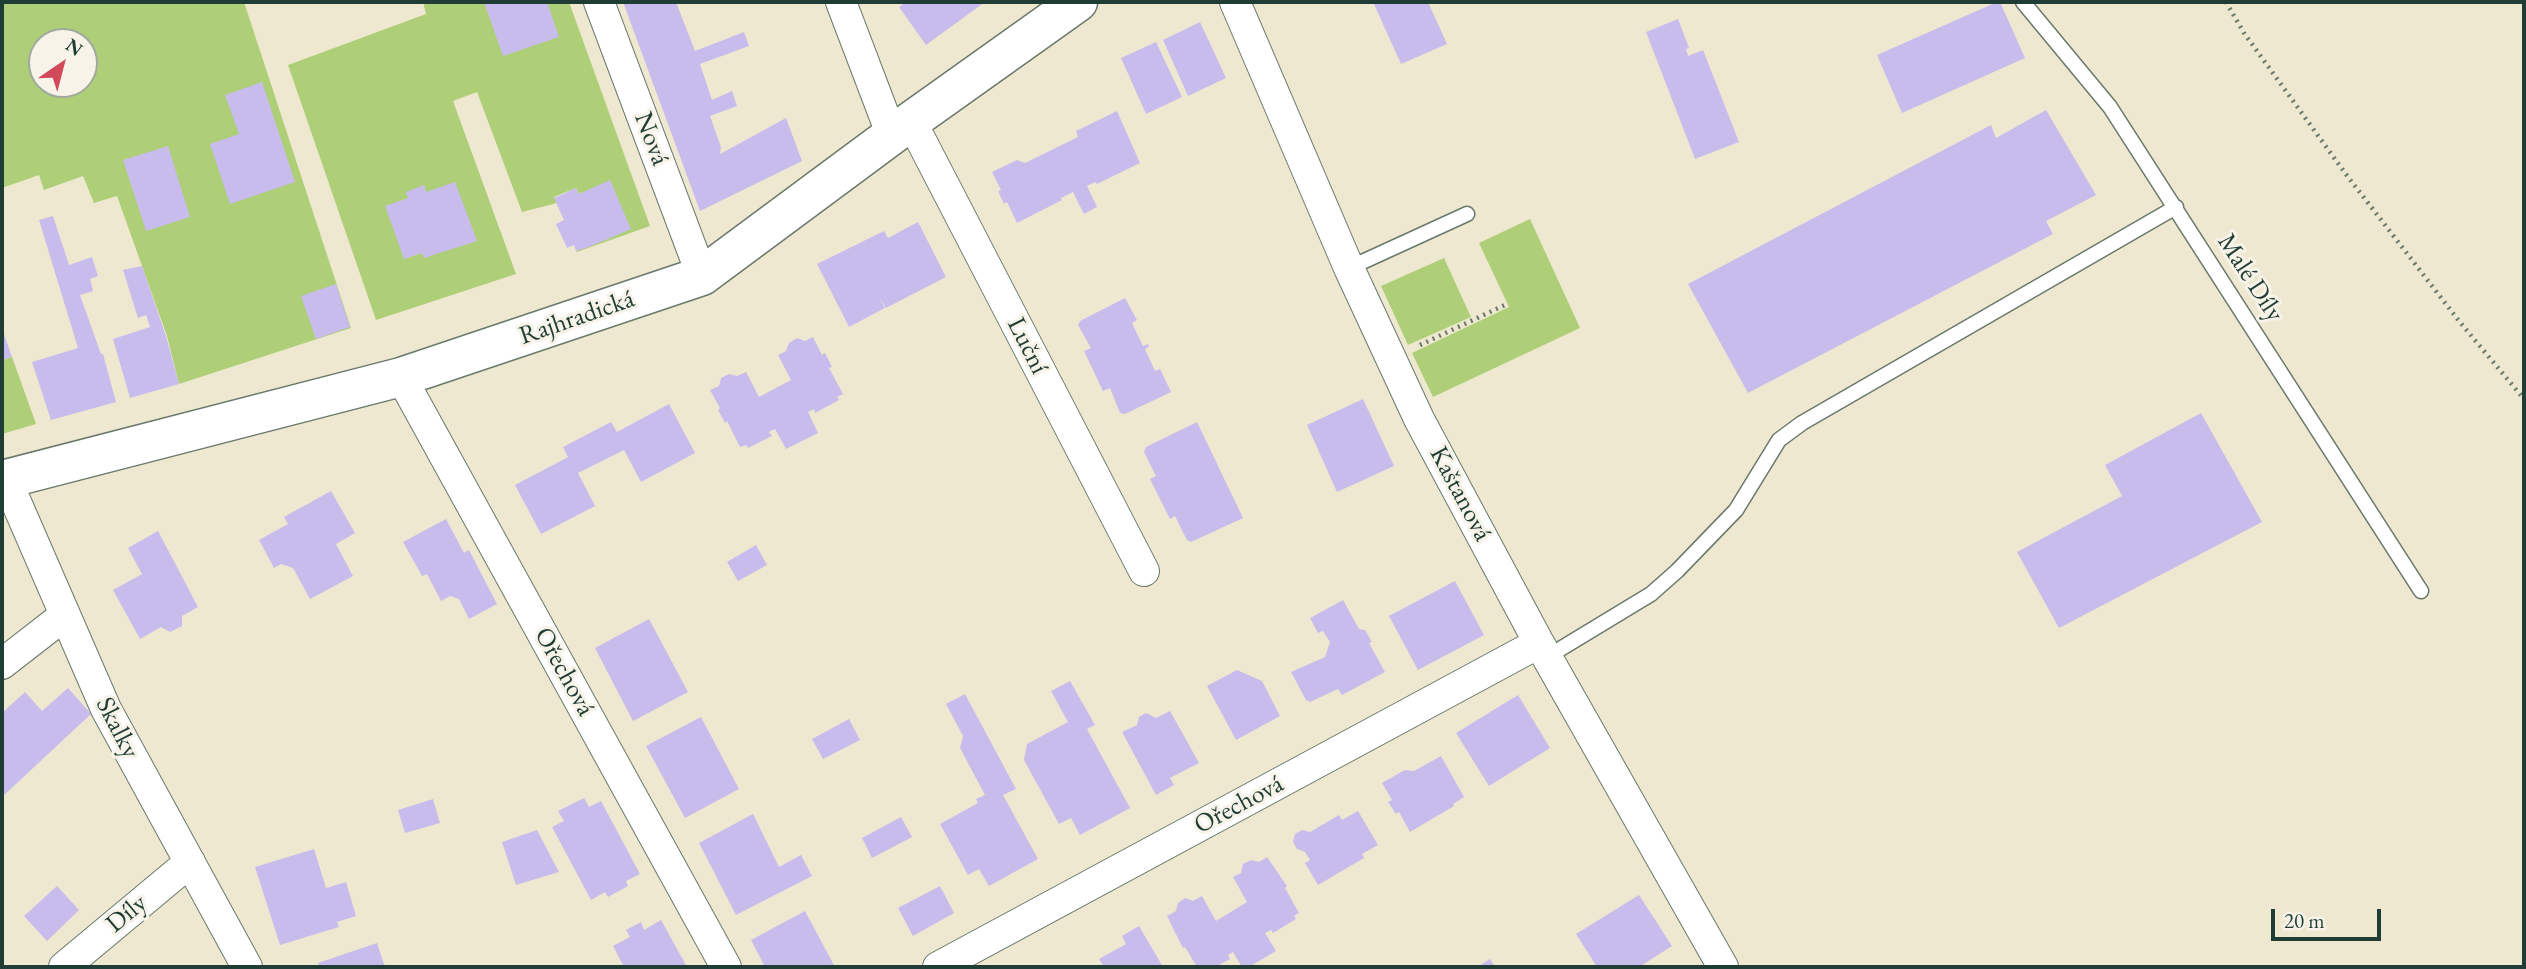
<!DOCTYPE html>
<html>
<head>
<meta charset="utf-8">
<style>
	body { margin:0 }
	#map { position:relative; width:2526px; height:969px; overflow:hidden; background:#efe8d0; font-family:"EB Garamond",serif }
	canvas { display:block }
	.frame { position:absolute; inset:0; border:4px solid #1f3d34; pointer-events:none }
	.north { position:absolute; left:28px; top:28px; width:70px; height:70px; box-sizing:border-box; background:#f7f3e8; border:2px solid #a1aaa0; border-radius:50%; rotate:35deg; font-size:19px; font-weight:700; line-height:28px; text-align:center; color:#1f3d34 }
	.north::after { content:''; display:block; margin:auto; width:24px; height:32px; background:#d1495b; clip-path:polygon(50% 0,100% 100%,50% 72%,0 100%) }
	.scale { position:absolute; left:2271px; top:909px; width:110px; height:32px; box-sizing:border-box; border:4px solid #1f3d34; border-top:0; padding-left:9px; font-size:21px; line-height:24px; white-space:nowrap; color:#1f3d34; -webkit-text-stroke:5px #f7f3e8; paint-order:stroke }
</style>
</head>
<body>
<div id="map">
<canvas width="2526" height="969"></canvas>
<div class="frame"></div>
<div class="north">N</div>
<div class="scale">20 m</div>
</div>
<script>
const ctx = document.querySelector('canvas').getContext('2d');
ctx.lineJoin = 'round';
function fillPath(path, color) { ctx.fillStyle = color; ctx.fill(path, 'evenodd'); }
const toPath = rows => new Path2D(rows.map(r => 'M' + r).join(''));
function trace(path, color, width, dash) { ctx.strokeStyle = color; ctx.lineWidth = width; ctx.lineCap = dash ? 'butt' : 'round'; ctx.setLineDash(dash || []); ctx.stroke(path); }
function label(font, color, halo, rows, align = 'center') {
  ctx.font = font + ' "EB Garamond",serif'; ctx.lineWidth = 6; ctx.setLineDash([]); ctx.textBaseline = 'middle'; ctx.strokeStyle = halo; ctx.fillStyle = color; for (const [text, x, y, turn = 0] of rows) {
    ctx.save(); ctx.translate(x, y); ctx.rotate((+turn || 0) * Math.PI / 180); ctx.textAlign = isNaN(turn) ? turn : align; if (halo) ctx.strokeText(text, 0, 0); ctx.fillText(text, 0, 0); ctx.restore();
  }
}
fillPath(toPath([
	[2,2,244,2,351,328,179,384,167,336,117,196,94,203,83,176,44,190,39,175,2,188],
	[42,42,84,42,84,84,42,84],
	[423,2,569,2,650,226,577,252,576,251,630,229,610,181,579,194,576,188,554,197,557,203,522,212,477,92,453,101,516,274,376,320,288,65,426,14],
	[1530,219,1580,328,1433,397,1412,353,1509,307,1479,243],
	[1444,258,1471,317,1408,345,1381,286],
	[12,357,36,424,2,434,2,360]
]), '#aecf77');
fillPath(toPath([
	[484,2,547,2,559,37,503,56],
	[623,2,676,2,695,51,744,32,749,46,700,64,712,100,732,91,737,106,710,116,721,147,720,154,786,118,802,161,700,211],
	[906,2,985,2,926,45,899,7],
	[1373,2,1428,2,1447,44,1401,64],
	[1997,2,2000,2,2025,58,1902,113,1877,55],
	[1678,19,1689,48,1686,49,1688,56,1703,50,1739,142,1695,159,1646,32],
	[1200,22,1226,78,1188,96,1163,40],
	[1156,42,1182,97,1146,114,1121,58],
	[262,82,295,182,230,204,210,144,239,134,225,95],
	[2046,110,2096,195,2046,221,2053,234,1748,393,1688,284,1991,125,1996,138],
	[1117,111,1140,163,1097,184,1095,182,1087,186,1097,207,1084,214,1073,192,1061,198,1062,200,1017,223,1007,202,1004,204,998,191,1001,190,992,172,1017,160,1025,163,1078,137,1076,131],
	[168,146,190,217,146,231,123,160],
	[610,180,631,229,589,247,576,251,574,245,567,248,556,224,564,220,554,198,576,188,579,194],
	[455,182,477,241,424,258,422,253,404,259,385,206,408,198,406,192,424,185,426,192],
	[53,216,69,265,92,257,98,276,90,279,93,291,80,295,101,354,103,354,116,402,51,420,32,362,78,348,39,220],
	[918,222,946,277,886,308,878,295,885,308,849,327,817,264,884,231,888,238],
	[142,266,166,336,179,384,130,398,113,339,150,327,146,315,138,318,123,270],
	[336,284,350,327,316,339,301,296],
	[1125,298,1137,320,1132,323,1143,346,1148,344,1149,347,1145,349,1155,371,1160,369,1171,392,1125,414,1120,413,1110,388,1103,391,1084,351,1091,348,1078,325,1080,321],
	[2,328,12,357,2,360],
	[813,337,822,355,825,353,832,367,829,368,843,394,837,397,839,400,815,413,814,409,808,412,818,433,786,449,775,429,769,432,772,436,748,448,746,445,740,447,727,421,725,423,718,410,720,408,710,390,719,386,721,378,729,374,737,376,746,372,759,397,791,380,778,355,786,351,789,343,797,338,805,341],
	[1363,399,1394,466,1337,492,1307,425],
	[669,404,695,453,641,482,624,450,578,473,595,506,541,534,515,485,568,457,563,447,611,422,617,432],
	[2201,413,2262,522,2059,628,2017,552,2122,496,2105,465],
	[1197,422,1243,518,1191,542,1187,540,1175,516,1170,519,1150,479,1156,476,1144,452,1146,447],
	[331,491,355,533,336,544,353,576,310,599,293,568,281,564,274,568,259,540,288,524,284,517],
	[446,519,464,553,469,550,497,604,469,619,459,599,450,596,441,601,427,574,422,576,403,542],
	[158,531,198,607,182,616,182,626,170,632,161,627,140,639,113,590,142,574,128,548],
	[756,545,767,565,738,581,727,562],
	[1455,581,1484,635,1418,670,1389,616],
	[1343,600,1359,629,1365,630,1372,642,1369,643,1385,672,1342,695,1338,689,1310,702,1306,700,1291,672,1325,657,1330,642,1323,631,1318,633,1310,618],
	[649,619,688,692,633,721,595,648],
	[1237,670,1262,681,1280,716,1236,740,1207,686],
	[1070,681,1095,725,1087,729,1130,808,1080,835,1071,818,1059,824,1024,760,1027,744,1068,722,1051,691],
	[68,688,91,714,2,797,2,713,25,692,42,711],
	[965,694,1016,789,1003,795,1038,859,989,886,979,869,968,875,940,824,978,803,976,799,985,795,960,748,963,736,946,704],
	[1518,695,1550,748,1489,786,1456,733],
	[1170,711,1199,763,1170,778,1174,785,1156,795,1122,732,1137,725,1139,717,1146,713,1156,718],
	[701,717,739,789,685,818,646,746],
	[849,719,860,740,823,759,812,739],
	[1441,756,1464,797,1453,804,1454,806,1410,832,1399,812,1396,814,1388,802,1392,800,1382,783,1405,770,1414,771],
	[584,798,589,807,601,801,640,874,626,881,628,886,608,897,605,892,591,900,552,827,564,821,558,811],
	[433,799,440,823,405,833,398,810],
	[1358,811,1378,845,1362,854,1364,858,1318,885,1305,863,1310,860,1305,852,1297,849,1293,842,1295,834,1302,830,1310,832,1339,815,1342,820],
	[753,814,779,867,801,855,812,876,736,915,699,843],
	[901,817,912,837,872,858,862,838],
	[537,830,559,872,516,885,502,842],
	[314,849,326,888,346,882,356,916,337,922,339,927,280,945,255,867],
	[1267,857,1287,886,1285,888,1299,913,1294,916,1296,919,1273,933,1271,930,1265,933,1276,951,1249,967,1242,967,1233,952,1228,955,1230,959,1215,967,1197,967,1185,947,1183,948,1167,916,1176,911,1178,903,1185,898,1193,901,1202,896,1216,921,1247,902,1233,877,1241,873,1243,864,1251,860,1259,862],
	[57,886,79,910,47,941,24,916],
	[940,886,954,913,913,936,898,908],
	[1639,895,1672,946,1639,967,1597,967,1576,934],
	[805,911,835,967,765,967,751,940],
	[661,920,687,967,624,967,613,946,630,937,626,930,641,922,644,930],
	[1139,926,1163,967,1104,967,1099,959,1126,944,1122,936],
	[377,943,385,967,320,967,318,963],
	[1490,959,1495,967,1477,967]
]), '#c8bced');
const lane = toPath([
	[2023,2,2110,107,2421,591],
	[1349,268,1467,214],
	[1547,657,1651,594,1677,571,1736,510,1779,440,1802,423,2176,207]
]);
const street = toPath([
	[599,2,702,276],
	[841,2,892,136],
	[1235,2,1349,268,1419,419,1539,643,1723,967],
	[911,121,1144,571],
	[401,377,726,967],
	[6,479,106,709,247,967],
	[2,664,65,615],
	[64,967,190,862],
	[938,967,1539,643]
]);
const secondary = toPath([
	[2,480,401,377,702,276,911,121,1078,2]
]);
trace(lane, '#68796b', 17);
trace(street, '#68796b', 32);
trace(secondary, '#68796b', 41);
trace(toPath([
	[2226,2,2244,33,2345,173,2459,321,2524,399],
	[1420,345,1507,304]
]), '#68796b', 4.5, [2, 5]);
trace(lane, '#fff', 14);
trace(street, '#fff', 30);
trace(secondary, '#fff', 38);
label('26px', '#1f3d34', '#f7f3e8', [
	["Nová",651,139,69],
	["Malé Díly",2250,278,57],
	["Rajhradická",577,318,-19],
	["Luční",1027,346,63],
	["Kaštanová",1460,494,62],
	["Ořechová",564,672,61],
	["Skalky",117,728,63],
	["Ořechová",1239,805,-28],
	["Díly",127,914,-40]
]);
</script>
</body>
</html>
